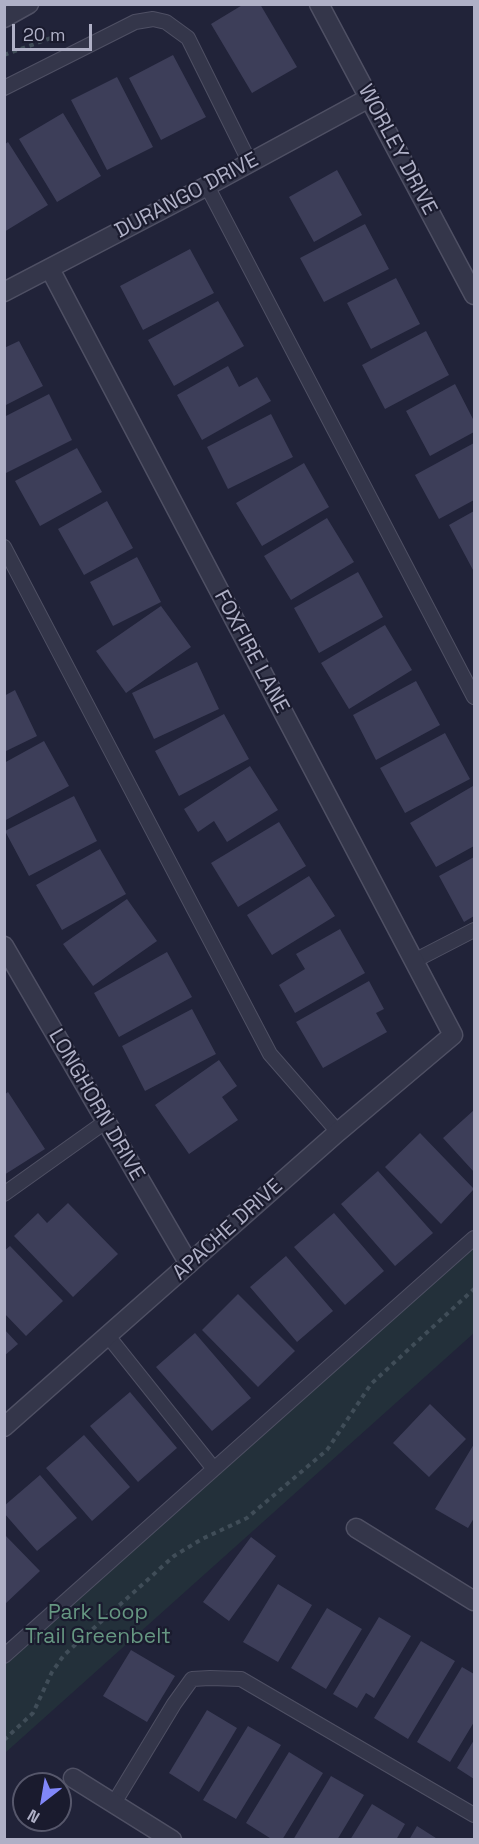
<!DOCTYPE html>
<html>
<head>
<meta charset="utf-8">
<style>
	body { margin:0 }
	#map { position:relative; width:479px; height:1844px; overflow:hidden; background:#212339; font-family:"Space Grotesk",sans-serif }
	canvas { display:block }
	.frame { position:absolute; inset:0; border:6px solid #afb0c6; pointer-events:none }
	.north { position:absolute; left:12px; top:1772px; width:60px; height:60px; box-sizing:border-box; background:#1a1b2e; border:2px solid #56576b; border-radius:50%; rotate:211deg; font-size:16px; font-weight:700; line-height:24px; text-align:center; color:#afb0c6 }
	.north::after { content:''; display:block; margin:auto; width:21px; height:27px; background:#8187f9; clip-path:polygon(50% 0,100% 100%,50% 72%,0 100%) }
	.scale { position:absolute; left:12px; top:24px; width:80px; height:27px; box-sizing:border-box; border:3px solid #afb0c6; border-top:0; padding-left:8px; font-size:18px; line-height:21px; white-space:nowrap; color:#afb0c6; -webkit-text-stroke:4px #1a1b2e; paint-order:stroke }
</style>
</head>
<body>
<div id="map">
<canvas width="479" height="1844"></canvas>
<div class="frame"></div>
<div class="north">N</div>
<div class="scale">20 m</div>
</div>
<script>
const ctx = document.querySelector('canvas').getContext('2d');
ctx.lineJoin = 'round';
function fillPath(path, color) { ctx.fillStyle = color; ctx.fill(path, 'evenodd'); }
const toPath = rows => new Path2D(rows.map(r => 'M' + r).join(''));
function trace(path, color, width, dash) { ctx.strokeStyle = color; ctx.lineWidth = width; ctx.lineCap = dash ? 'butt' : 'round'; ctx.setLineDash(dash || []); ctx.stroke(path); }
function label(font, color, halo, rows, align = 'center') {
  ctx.font = font + ' "Space Grotesk",sans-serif'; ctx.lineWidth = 4.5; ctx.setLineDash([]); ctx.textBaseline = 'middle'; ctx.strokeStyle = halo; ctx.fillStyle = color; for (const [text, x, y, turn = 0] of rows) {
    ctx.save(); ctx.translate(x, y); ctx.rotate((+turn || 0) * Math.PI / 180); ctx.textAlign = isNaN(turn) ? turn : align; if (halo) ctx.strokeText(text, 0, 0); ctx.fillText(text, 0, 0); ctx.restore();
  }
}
fillPath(toPath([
	[474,1247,474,1333,5,1753,5,1665]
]), '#23303a');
fillPath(toPath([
	[244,4,260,4,297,67,252,93,211,24],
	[173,55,206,117,161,140,129,78],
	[117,77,153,147,107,170,71,100],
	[63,113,101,176,57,202,19,139],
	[8,142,48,205,4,232,4,145],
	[337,170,362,215,314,242,289,197],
	[365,224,389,269,324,302,300,258],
	[190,249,214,293,143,330,120,286],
	[396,278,420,324,371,349,347,303],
	[218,301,244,346,174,386,148,340],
	[426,331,449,375,385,409,362,365],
	[19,341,43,386,4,406,4,348],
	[228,366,239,387,257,377,271,401,202,440,177,395],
	[455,384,474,421,474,432,430,456,406,411],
	[49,394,72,440,6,473,4,469,4,417],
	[271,414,293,457,228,489,207,447],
	[474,443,474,500,439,519,415,475],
	[77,448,102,492,40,526,15,481],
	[304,463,329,507,262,546,236,503],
	[107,501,133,548,84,575,58,529],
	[474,511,474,569,473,570,449,525],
	[327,518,354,562,291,600,264,556],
	[137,557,161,602,113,626,90,582],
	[358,572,383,617,319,653,294,608],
	[161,606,191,647,126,693,96,651],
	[385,625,412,670,349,709,321,663],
	[197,662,219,709,154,739,132,693],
	[416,681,440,725,376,760,353,715],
	[15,690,37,736,4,752,4,696],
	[224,714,249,759,179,796,155,751],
	[445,733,470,779,405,813,380,768],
	[44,741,69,786,4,821,4,763],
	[250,766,278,810,227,842,214,821,198,832,184,809],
	[473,786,474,846,436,867,410,823],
	[74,796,97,841,29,876,5,831],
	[279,822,306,866,238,907,211,863],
	[100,849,126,894,62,930,36,885],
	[474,857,474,916,464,922,439,876],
	[309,876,335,916,272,955,247,915],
	[127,899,157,941,93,986,63,944],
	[340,929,365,973,295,1013,279,985,305,969,296,954],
	[167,952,192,997,119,1037,94,993],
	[369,981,384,1009,376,1013,387,1032,323,1068,296,1022],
	[192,1009,216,1054,145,1091,122,1046],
	[219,1060,237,1086,222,1097,238,1120,189,1154,155,1105],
	[8,1092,45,1149,4,1175,4,1095],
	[474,1110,474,1172,443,1138],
	[420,1133,474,1189,441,1224,385,1167],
	[378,1171,433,1233,395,1266,341,1204],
	[68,1203,118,1254,73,1297,14,1236,38,1213,47,1223],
	[334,1213,384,1271,345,1305,294,1247],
	[10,1246,63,1301,26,1336,4,1313,4,1251],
	[286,1256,333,1311,297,1342,250,1287],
	[238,1294,295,1351,258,1387,202,1330],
	[4,1329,18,1344,4,1356],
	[195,1333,251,1398,212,1431,156,1367],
	[130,1392,177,1448,138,1482,90,1426],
	[430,1404,466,1439,429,1477,393,1443],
	[84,1435,130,1487,92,1521,46,1468],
	[474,1444,474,1518,468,1528,435,1509],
	[40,1475,77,1518,37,1551,4,1513,4,1506],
	[4,1534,40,1571,4,1605],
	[251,1537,276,1556,229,1621,203,1602],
	[278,1584,312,1605,278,1662,243,1642],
	[327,1608,362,1629,326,1689,291,1668],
	[379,1617,411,1636,374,1698,366,1693,357,1708,333,1694],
	[421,1641,455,1661,408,1739,374,1718],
	[131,1650,175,1676,147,1722,103,1696],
	[462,1667,474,1674,474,1722,450,1762,417,1742],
	[207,1710,237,1728,199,1792,169,1773],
	[248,1726,281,1745,236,1819,203,1800],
	[474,1740,474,1779,457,1768],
	[289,1752,323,1773,282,1840,273,1840,246,1823],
	[331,1776,364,1795,337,1840,293,1840],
	[372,1804,405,1824,396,1840,350,1840],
	[417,1826,439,1840,409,1840]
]), '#3d3e59');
const service = toPath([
	[4,88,135,22,153,19,166,22,188,38,250,163],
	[207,186,474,697],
	[4,547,270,1054,338,1132],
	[414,961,474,930],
	[4,1194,105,1122],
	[108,1336,214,1469,474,1238],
	[4,1656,214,1469],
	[114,1803,174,1704,192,1679,210,1678,241,1679,474,1815]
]);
const minor = toPath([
	[4,292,207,186,369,98],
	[4,946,189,1264],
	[4,1427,338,1132,453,1035,50,269],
	[356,1528,474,1601],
	[73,1778,172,1840]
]);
const tertiary = toPath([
	[319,4,474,295],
	[4,18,29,4]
]);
trace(service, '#4f5064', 16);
trace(minor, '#4f5064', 21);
trace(tertiary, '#4f5064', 21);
trace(toPath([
	[4,55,62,34],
	[4,1740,33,1713,52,1672,64,1655,174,1556,202,1539,247,1518,327,1450,371,1384,474,1289]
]), '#404d58', 4, [4.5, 4.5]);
trace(service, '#34364a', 14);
trace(minor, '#34364a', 18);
trace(tertiary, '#34364a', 18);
label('21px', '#afb0c6', '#1a1b2e', [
	["WORLEY DRIVE",397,150,62],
	["DURANGO DRIVE",187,196,-28],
	["FOXFIRE LANE",251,652,62],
	["LONGHORN DRIVE",96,1105,60],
	["APACHE DRIVE",228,1230,-42]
]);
label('21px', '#669782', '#1a1b2e', [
	["Park Loop",98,1613],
	["Trail Greenbelt",98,1637]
]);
</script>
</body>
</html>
